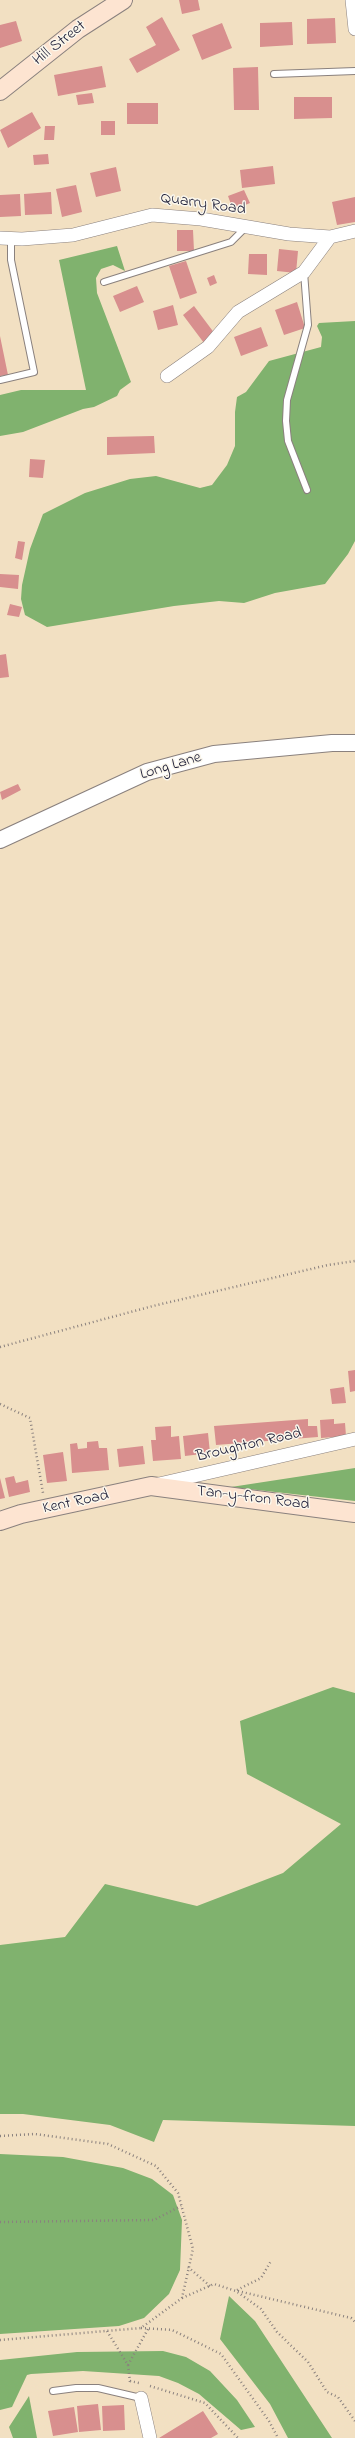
<!DOCTYPE html>
<html>
<head>
<meta charset="utf-8">
<style>
	body { margin:0 }
	canvas { display:block; background:#f2e0c2 }
</style>
</head>
<body>
<canvas width="355" height="2438"></canvas>
<script>
const ctx = document.querySelector('canvas').getContext('2d');
ctx.lineJoin = 'round';
function fillPath(path, color) { ctx.fillStyle = color; ctx.fill(path, 'evenodd'); }
const toPath = rows => new Path2D(rows.map(r => 'M' + r).join(''));
function trace(path, color, width, dash) { ctx.strokeStyle = color; ctx.lineWidth = width; ctx.lineCap = dash ? 'butt' : 'round'; ctx.setLineDash(dash || []); ctx.stroke(path); }
function label(font, color, halo, rows, align = 'center') {
  ctx.font = font + ' "Indie Flower",sans-serif'; ctx.lineWidth = 3; ctx.setLineDash([]); ctx.textBaseline = 'middle'; ctx.strokeStyle = halo; ctx.fillStyle = color; for (const [text, x, y, turn = 0] of rows) {
    ctx.save(); ctx.translate(x, y); ctx.rotate((+turn || 0) * Math.PI / 180); ctx.textAlign = isNaN(turn) ? turn : align; if (halo) ctx.strokeText(text, 0, 0); ctx.fillText(text, 0, 0); ctx.restore();
  }
}
fillPath(toPath([
	[117,246,125,271,113,265,101,269,96,278,97,293,131,382,120,390,117,396,94,407,83,409,23,432,0,436,0,395,21,390,86,390,59,260],
	[355,321,355,541,348,554,325,584,275,593,244,603,219,601,174,606,47,627,25,615,21,599,22,585,30,549,43,514,85,493,130,479,156,476,200,488,212,485,227,465,235,446,235,412,237,397,246,392,269,361,321,347,322,337,317,326,319,323],
	[355,1468,355,1501,231,1487],
	[333,1687,355,1693,355,2126,163,2120,154,2142,110,2125,23,2114,0,2114,0,1945,65,1937,105,1884,197,1906,283,1873,341,1824,247,1774,240,1721],
	[0,2154,63,2157,123,2168,152,2179,173,2195,182,2220,180,2270,169,2294,144,2318,119,2326,0,2334],
	[229,2296,255,2321,332,2438,288,2438,270,2404,220,2339],
	[163,2351,186,2357,210,2371,237,2400,255,2427,241,2430,199,2394,178,2383,159,2376,83,2371,31,2374,27,2375,12,2407,0,2410,0,2360,77,2352],
	[29,2396,37,2438,13,2438,9,2427]
]), '#80b26e');
fillPath(toPath([
	[179,0,198,0,200,10,182,14],
	[162,17,180,50,137,73,129,59,156,45,146,27],
	[335,18,336,43,307,44,307,19],
	[16,21,22,41,0,48,0,25],
	[292,22,293,45,260,47,260,23],
	[222,23,232,48,202,60,192,35],
	[102,66,106,87,58,96,54,75],
	[258,67,259,110,234,110,233,68],
	[92,93,94,103,78,105,76,95],
	[294,97,332,97,332,118,294,119],
	[127,103,158,103,158,124,127,124],
	[32,112,41,128,8,148,0,130],
	[101,121,115,121,115,135,101,135],
	[45,126,55,126,54,140,44,140],
	[48,154,49,164,34,165,33,155],
	[273,166,275,184,242,188,240,170],
	[116,167,121,191,96,197,90,173],
	[76,185,82,212,62,217,56,189],
	[244,190,250,203,233,210,228,196],
	[51,192,52,214,25,215,24,194],
	[20,194,21,216,0,217,0,195],
	[355,197,355,222,337,225,332,202],
	[177,230,193,230,194,251,177,251],
	[279,249,298,251,296,273,277,271],
	[249,254,267,254,267,275,248,274],
	[186,261,197,293,180,299,169,266],
	[214,275,217,283,210,286,207,278],
	[137,286,144,302,120,312,113,296],
	[297,302,305,328,284,335,275,310],
	[173,305,178,325,158,330,153,311],
	[194,306,215,334,204,343,183,315],
	[261,327,268,346,241,356,234,337],
	[0,336,8,375,0,376],
	[154,436,155,453,107,455,107,437],
	[30,459,45,460,43,478,29,477],
	[18,541,25,542,22,560,15,558],
	[0,574,19,575,18,589,0,587],
	[10,604,22,607,19,617,7,615],
	[6,654,9,677,0,678,0,655],
	[18,784,21,790,2,800,0,792],
	[355,1370,355,1391,350,1392,348,1371],
	[344,1387,346,1403,332,1404,330,1389],
	[308,1419,308,1426,317,1426,318,1437,216,1445,214,1426],
	[334,1419,334,1424,345,1423,346,1436,321,1438,320,1420],
	[171,1426,171,1437,179,1436,181,1459,153,1461,151,1440,156,1440,155,1427],
	[208,1433,210,1453,185,1456,183,1436],
	[98,1441,99,1448,107,1448,109,1470,72,1473,70,1444,77,1443,78,1449,87,1448,87,1442],
	[143,1446,145,1464,119,1467,117,1449],
	[63,1452,67,1481,47,1483,43,1455],
	[14,1476,16,1483,28,1480,30,1492,9,1497,5,1478],
	[0,1478,5,1498,0,1499],
	[98,2404,101,2430,79,2432,77,2406],
	[124,2405,125,2430,103,2431,102,2406],
	[74,2407,78,2432,53,2436,48,2411],
	[203,2411,218,2434,211,2438,159,2438]
]), '#d88f8e');
const service = toPath([
	[274,74,355,71],
	[304,272,308,325,287,400,286,421,288,441,307,490],
	[104,282,231,242,245,228],
	[0,380,34,372,11,260,11,238],
	[53,2391,76,2388,98,2388,141,2398]
]);
const minor = toPath([
	[352,0,355,29],
	[0,238,22,239,73,235,152,215,201,219,289,234,330,237,355,231],
	[167,376,208,347,238,312,304,272,330,237],
	[159,1484,355,1439],
	[141,2398,150,2438]
]);
const tertiary = toPath([
	[0,840,147,772,214,754,332,743,355,743]
]);
const secondary = toPath([
	[0,91,78,29,123,0],
	[0,1521,21,1514,151,1486,355,1513]
]);
trace(service, '#8a817e', 8);
trace(minor, '#8a817e', 14);
trace(tertiary, '#8a817e', 18);
trace(secondary, '#8a817e', 20);
trace(toPath([
	[0,1347,153,1306,328,1265,355,1261],
	[0,1404,30,1418,43,1493],
	[0,2136,35,2134,108,2144,156,2166,178,2193,193,2249,182,2298,141,2328,0,2340],
	[0,2222,154,2220,181,2206],
	[188,2267,210,2286],
	[237,2290,261,2278,271,2261],
	[238,2291,351,2318,355,2322],
	[182,2298,214,2284,236,2291,261,2309,277,2332,308,2362,327,2392,338,2397,355,2421],
	[141,2328,172,2330,221,2354,269,2421,278,2438],
	[107,2331,128,2365,130,2382],
	[128,2365,148,2329],
	[130,2381,139,2383],
	[150,2386,205,2403,238,2438]
]), '#8a817e', 2.5, [1, 3]);
trace(service, '#fff', 6);
trace(minor, '#fff', 13);
trace(tertiary, '#fff', 16);
trace(secondary, '#fde4d1', 18);
label('16px', '#22223b', '#fbf7ec', [
	["Hill Street",60,44,-38],
	["Quarry Road",203,205,8],
	["Long Lane",171,767,-17],
	["Broughton Road",249,1446,-13],
	["Tan-y-fron Road",253,1499,7],
	["Kent Road",76,1503,-12]
]);
</script>
</body>
</html>
